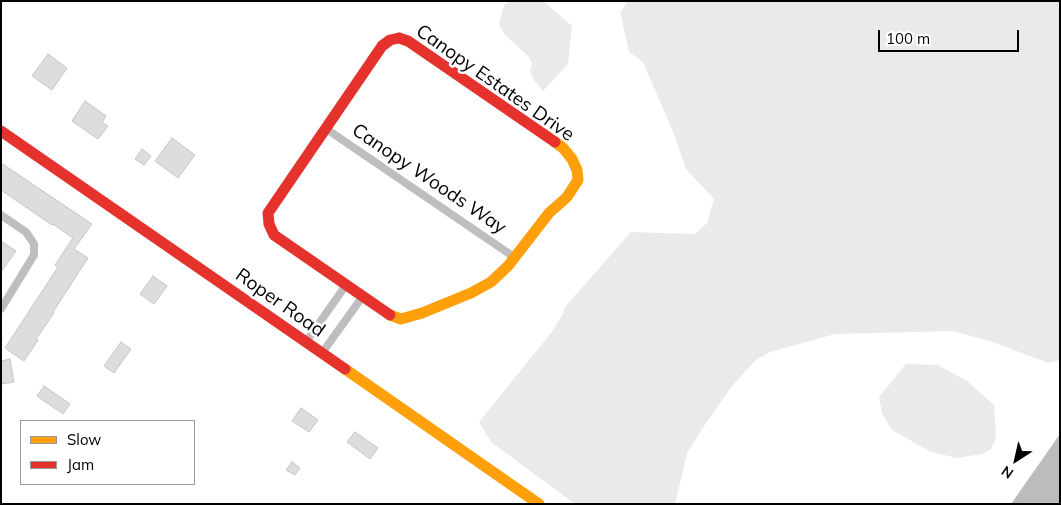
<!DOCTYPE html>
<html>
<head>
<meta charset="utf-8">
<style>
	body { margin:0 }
	#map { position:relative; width:1061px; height:505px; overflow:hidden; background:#fff; font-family:Mulish,sans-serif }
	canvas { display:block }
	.frame { position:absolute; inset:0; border:2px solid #000; pointer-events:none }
	.legend { position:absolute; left:20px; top:420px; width:175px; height:65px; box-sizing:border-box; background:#fff; border:1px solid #999; margin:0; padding:6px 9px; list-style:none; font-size:15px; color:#000 }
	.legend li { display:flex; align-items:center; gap:10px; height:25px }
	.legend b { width:25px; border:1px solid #999 }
	.north { position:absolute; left:991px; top:435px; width:50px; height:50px; -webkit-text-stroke:4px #fff; paint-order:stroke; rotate:215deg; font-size:14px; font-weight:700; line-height:20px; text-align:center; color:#000 }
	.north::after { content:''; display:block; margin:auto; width:18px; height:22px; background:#000; clip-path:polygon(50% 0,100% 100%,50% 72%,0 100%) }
	.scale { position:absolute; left:878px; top:30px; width:141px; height:22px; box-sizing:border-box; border:2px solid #000; border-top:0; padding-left:6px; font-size:15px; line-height:18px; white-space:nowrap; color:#000; -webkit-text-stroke:4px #fff; paint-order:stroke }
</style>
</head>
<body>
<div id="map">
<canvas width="1061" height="505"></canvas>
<div class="frame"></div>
<ul class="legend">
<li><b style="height:6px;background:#ff9f0a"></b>Slow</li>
<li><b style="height:6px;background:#e5322d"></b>Jam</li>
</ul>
<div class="north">N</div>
<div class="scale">100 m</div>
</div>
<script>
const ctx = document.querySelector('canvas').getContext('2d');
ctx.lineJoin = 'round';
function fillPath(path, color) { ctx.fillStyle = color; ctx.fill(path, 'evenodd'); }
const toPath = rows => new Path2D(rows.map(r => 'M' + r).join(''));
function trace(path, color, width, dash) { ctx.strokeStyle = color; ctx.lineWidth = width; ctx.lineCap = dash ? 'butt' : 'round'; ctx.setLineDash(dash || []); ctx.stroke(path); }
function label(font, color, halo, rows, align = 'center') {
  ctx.font = font + ' Mulish,sans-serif'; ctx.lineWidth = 5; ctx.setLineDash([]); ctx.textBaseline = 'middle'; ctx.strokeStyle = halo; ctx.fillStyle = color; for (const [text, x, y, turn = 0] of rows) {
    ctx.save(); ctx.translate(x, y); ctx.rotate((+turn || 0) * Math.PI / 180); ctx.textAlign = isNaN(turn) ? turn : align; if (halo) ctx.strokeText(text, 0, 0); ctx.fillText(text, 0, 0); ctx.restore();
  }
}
fillPath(toPath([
	[510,1,537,1,546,3,572,26,568,64,543,91,534,80,530,72,532,63,528,56,505,35,499,24,504,5],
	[628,1,1060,1,1060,360,1048,363,993,342,953,331,835,334,770,352,756,360,732,386,702,429,687,453,675,504,575,504,491,442,479,422,551,333,563,314,565,307,631,232,695,234,707,223,714,199,686,169,674,134,643,62,629,52,620,12],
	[906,364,938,365,967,381,994,405,996,438,991,449,982,454,957,458,931,452,892,430,882,413,879,397]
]), '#eaeaea');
fillPath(toPath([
	[1060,434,1060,504,1011,504]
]), '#bcbcbc');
const building = toPath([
	[48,54,67,68,52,90,32,76,48,54],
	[85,101,106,116,102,122,108,126,98,139,72,121,85,101],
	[172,138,195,155,178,178,155,161,172,138],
	[142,149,151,156,144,165,135,159,142,149],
	[1,163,92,224,74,249,88,258,53,312,54,313,36,339,38,340,24,361,5,348,58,267,55,265,73,238,53,224,52,225,1,190,1,163],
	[1,241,16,251,1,272,1,241],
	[153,276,167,286,154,304,140,294,153,276],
	[121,342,131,349,114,373,104,366,121,342],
	[10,359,14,382,1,384,1,361,10,359],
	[44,386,70,404,63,414,37,396,44,386],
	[301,408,318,420,309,432,292,421,301,408],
	[355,432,378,448,370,459,347,442,355,432],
	[292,462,300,468,295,475,286,470,292,462]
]);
fillPath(building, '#ddd');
trace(building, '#c5c5c5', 1);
trace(toPath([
	[325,128,514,257],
	[1,215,26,232,34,244,34,255,1,309],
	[306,342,346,285],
	[322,353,363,296]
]), '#bebebe', 8);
trace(toPath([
	[390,315,401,319,422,313,471,293,491,282,508,266,549,213,567,197,578,180,577,170,572,159,563,148,555,142],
	[345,369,539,504]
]), '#ff9f0a', 11);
trace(toPath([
	[399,38,408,41,555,142],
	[1,131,345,369],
	[390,315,274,235,269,224,268,213,382,46,390,40,399,38]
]), '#e5322d', 11);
label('19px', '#000', '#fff', [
	["Canopy Estates Drive",495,83,35],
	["Canopy Woods Way",429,179,34],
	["Roper Road",280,303,35]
]);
</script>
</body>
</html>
